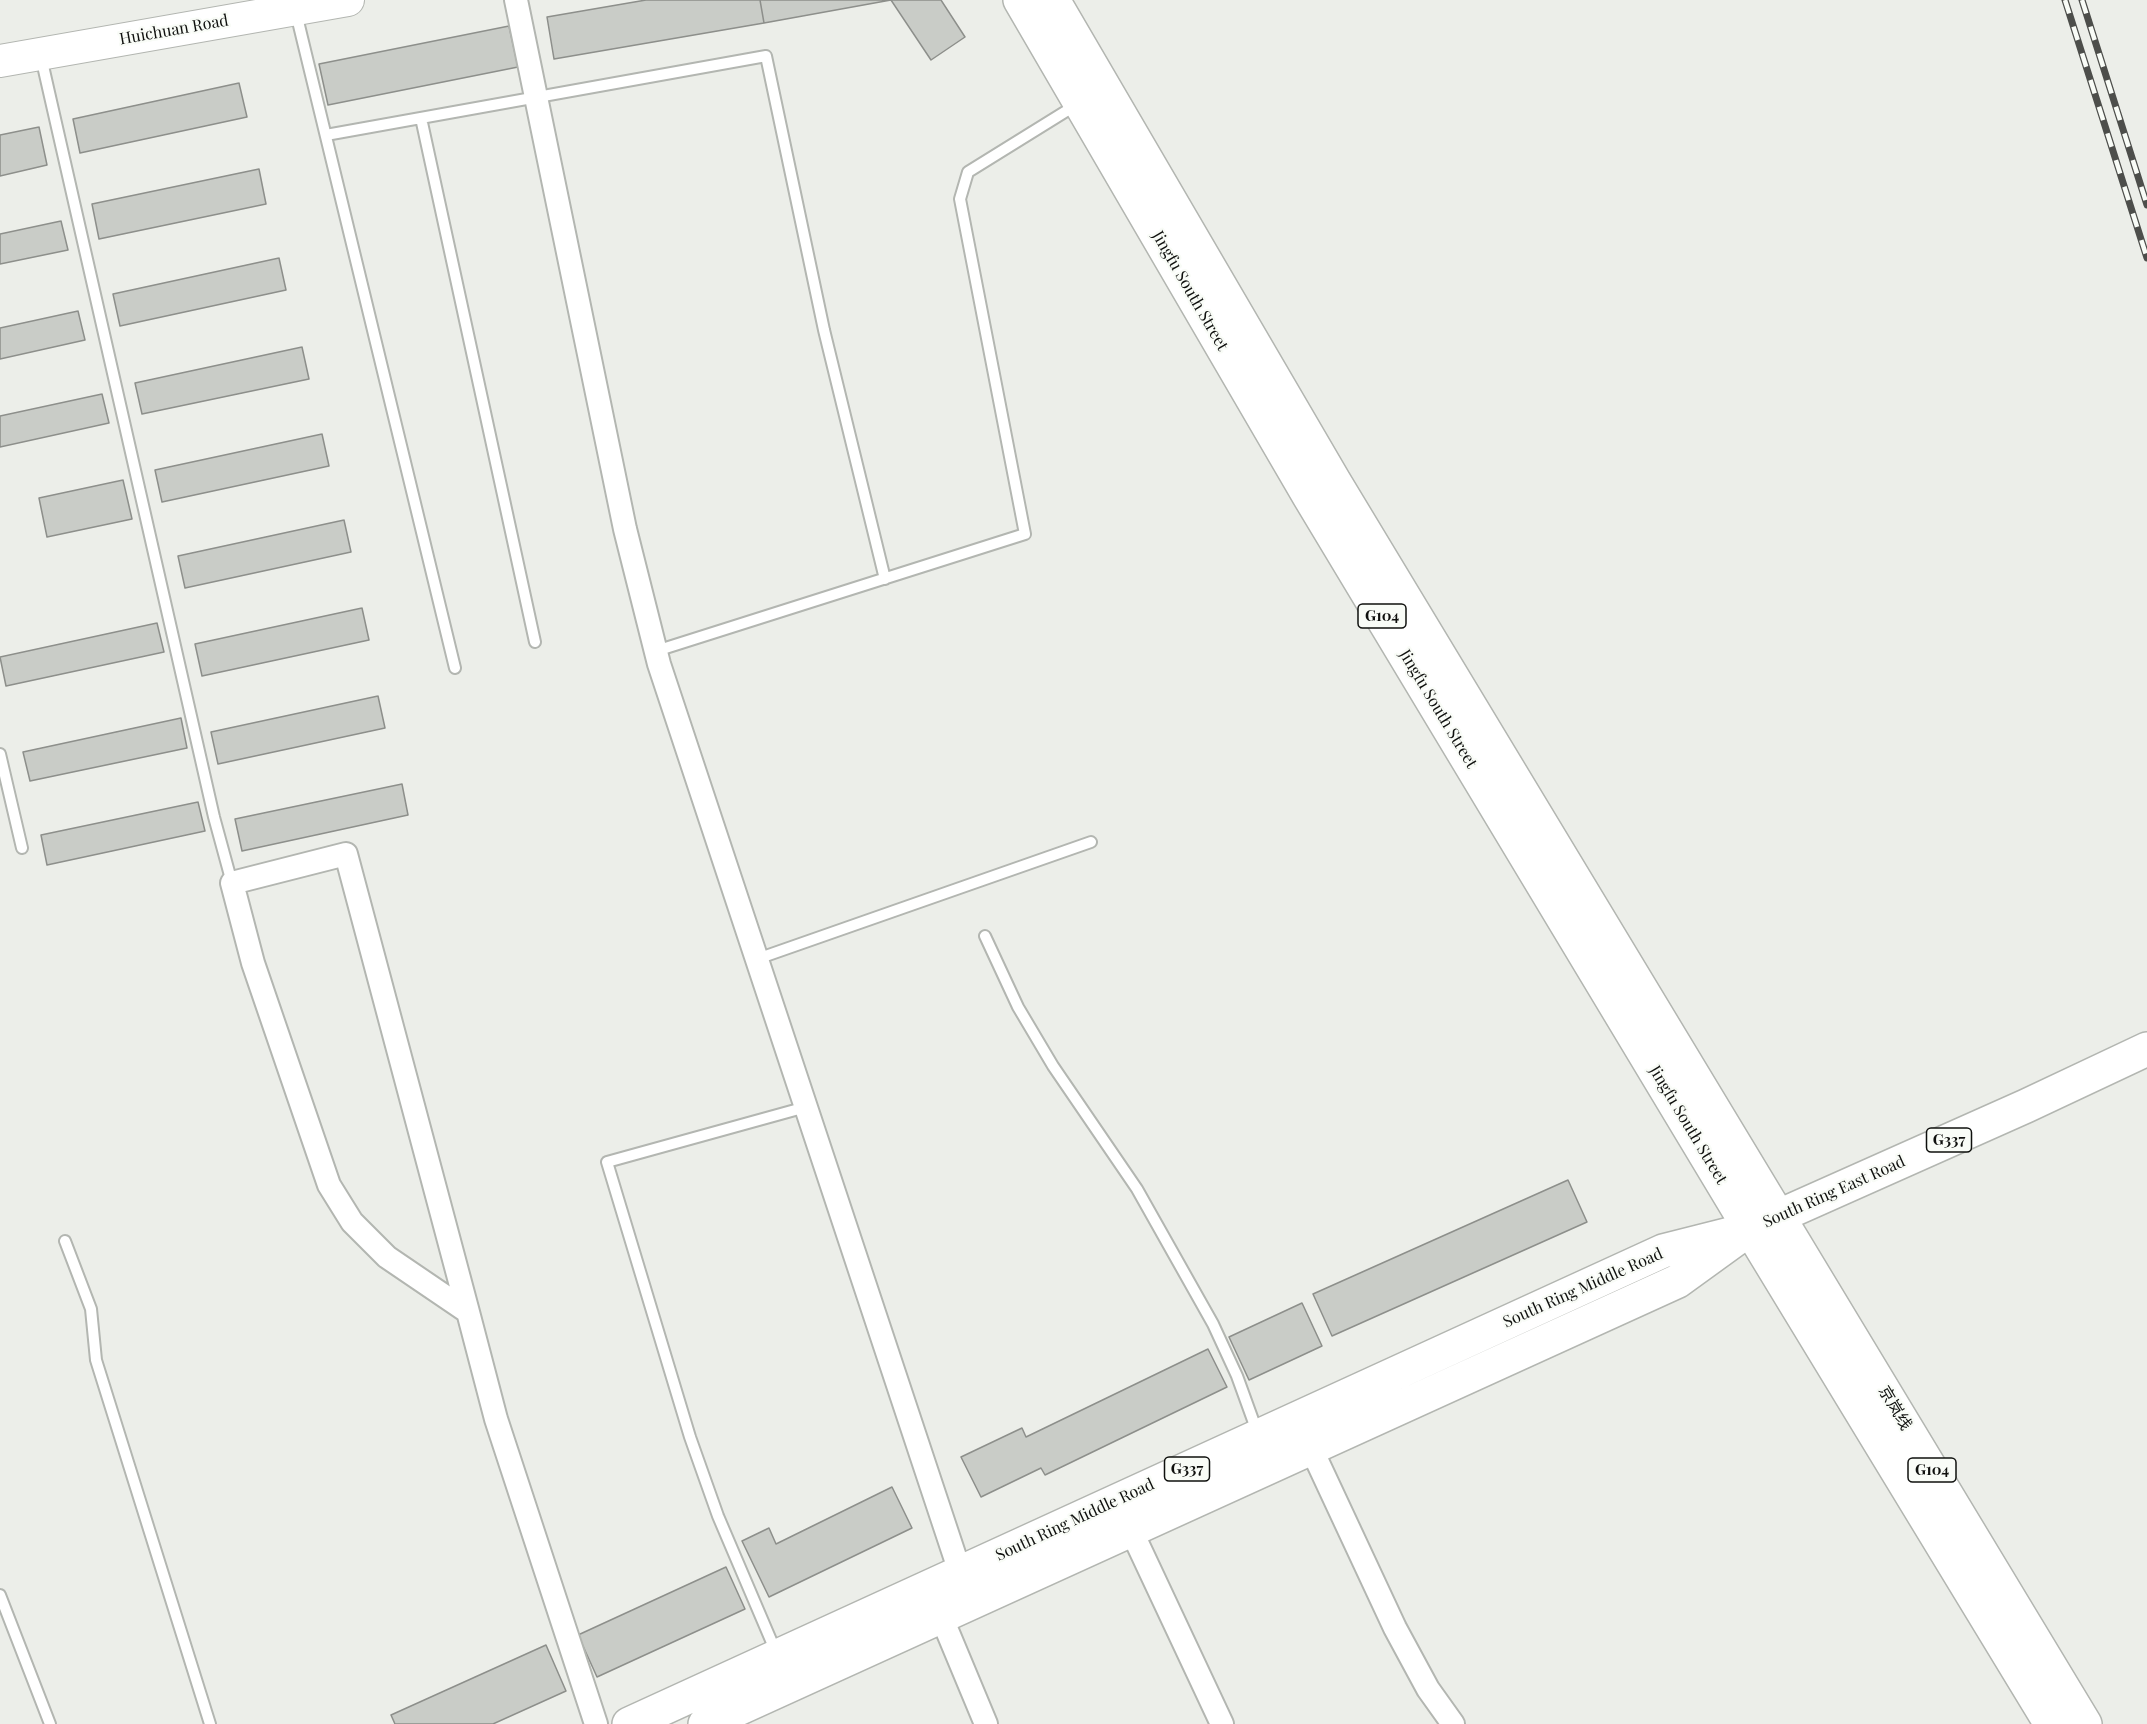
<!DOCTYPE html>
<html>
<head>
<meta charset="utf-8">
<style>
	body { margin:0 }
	canvas { display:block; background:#eceee9 }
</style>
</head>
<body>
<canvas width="2147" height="1724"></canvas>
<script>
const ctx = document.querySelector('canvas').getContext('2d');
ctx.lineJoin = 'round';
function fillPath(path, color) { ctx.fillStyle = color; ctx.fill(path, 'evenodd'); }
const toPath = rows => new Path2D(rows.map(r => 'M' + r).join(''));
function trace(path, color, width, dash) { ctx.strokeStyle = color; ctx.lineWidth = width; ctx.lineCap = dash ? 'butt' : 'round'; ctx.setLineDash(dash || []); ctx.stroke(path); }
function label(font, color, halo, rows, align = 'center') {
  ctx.font = font + ' "Playfair Display","Noto Sans SC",serif'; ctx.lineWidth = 4.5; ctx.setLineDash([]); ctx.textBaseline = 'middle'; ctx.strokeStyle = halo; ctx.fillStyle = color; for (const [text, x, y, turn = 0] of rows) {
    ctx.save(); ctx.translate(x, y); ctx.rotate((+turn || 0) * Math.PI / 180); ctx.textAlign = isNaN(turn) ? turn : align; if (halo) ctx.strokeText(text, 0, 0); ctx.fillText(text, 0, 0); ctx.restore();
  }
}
const building = toPath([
	[646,0,760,0,764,23,554,59,547,17,646,0],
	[760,0,941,0,965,37,931,60,891,0,764,23,760,0],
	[509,26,518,67,328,105,319,64,509,26],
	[239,83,247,117,80,153,73,119,239,83],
	[39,127,47,165,0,176,0,135,39,127],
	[259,169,266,204,99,239,92,204,259,169],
	[61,221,68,250,0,264,0,234,61,221],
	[279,258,286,290,120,326,113,294,279,258],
	[78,311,85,340,0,359,0,328,78,311],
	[302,347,309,379,142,414,135,383,302,347],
	[102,394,109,423,0,447,0,416,102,394],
	[322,434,329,466,162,502,155,470,322,434],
	[123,480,132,519,47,537,39,498,123,480],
	[344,520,351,552,185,588,178,556,344,520],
	[362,608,369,640,202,676,195,644,362,608],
	[157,623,164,652,6,686,0,657,157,623],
	[378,696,385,728,218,764,211,732,378,696],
	[181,718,187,748,30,781,23,752,181,718],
	[402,784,408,815,242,851,235,819,402,784],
	[198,802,205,831,47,865,41,835,198,802],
	[1568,1180,1587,1222,1332,1336,1313,1294,1568,1180],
	[1302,1303,1322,1346,1249,1380,1229,1337,1302,1303],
	[1208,1349,1227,1387,1045,1475,1041,1468,981,1497,961,1457,1022,1428,1026,1437,1208,1349],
	[892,1487,912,1528,769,1597,742,1541,769,1528,776,1544,892,1487],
	[726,1567,745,1609,597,1677,578,1635,726,1567],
	[546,1645,566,1691,493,1724,395,1724,391,1715,546,1645]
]);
fillPath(building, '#c9ccc7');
trace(building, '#8d8f8b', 1.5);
const lane = toPath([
	[296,13,455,668],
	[41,57,214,817,232,883],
	[421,118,535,642],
	[326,135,766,56,824,330,885,579],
	[656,651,1025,534,960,199,968,172,1076,105],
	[0,754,22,848],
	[985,936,1018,1007,1053,1066,1137,1189,1213,1324,1237,1376,1258,1434],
	[757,959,1091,842],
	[65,1241,91,1309,96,1360,210,1724],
	[0,1595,50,1724],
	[776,1652,718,1516,690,1437,607,1162,806,1107]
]);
const street = toPath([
	[516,0,625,529,659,664,960,1572],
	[468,1312,387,1257,352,1222,329,1185,253,963,232,883,346,854,468,1312,496,1419,596,1724],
	[1311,1448,1395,1628,1428,1689,1453,1724],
	[1131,1530,1222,1724],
	[941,1616,986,1724]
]);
const secondary = toPath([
	[0,61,348,0]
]);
const highway = toPath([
	[1020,0,1309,496,1750,1229,2051,1724],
	[1053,0,1334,481,2085,1724],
	[629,1724,1663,1251,1750,1229,2026,1106,2147,1049],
	[705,1724,1678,1281,1736,1239]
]);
trace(lane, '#b3b6b1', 14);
trace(street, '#b3b6b1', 26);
trace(secondary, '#b3b6b1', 34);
trace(highway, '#b3b6b1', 36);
trace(lane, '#fff', 10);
trace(street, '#fff', 22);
trace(secondary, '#fff', 32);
trace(highway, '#fff', 33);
const rail = toPath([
	[2065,0,2147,258],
	[2082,0,2147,205]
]);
trace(rail, '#4d4e4b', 7);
trace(rail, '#f9fcf7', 4.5, [14]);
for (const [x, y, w] of [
	[1382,616,48],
	[1949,1140,45],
	[1187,1469,45],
	[1932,1470,48]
]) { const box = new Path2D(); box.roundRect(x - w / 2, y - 12, w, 24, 4.5); ctx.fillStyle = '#f9fcf7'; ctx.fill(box); trace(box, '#0f100e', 1.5); }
label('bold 15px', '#0f100e', null, [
	["G104",1382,616],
	["G337",1949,1140],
	["G337",1187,1469],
	["G104",1932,1470]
]);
label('16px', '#0f100e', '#f9fcf7', [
	["Huichuan Road",174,30,-10],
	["Jingfu South Street",1190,291,60],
	["Jingfu South Street",1438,709,59],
	["Jingfu South Street",1688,1125,59],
	["South Ring East Road",1834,1192,-24],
	["South Ring Middle Road",1583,1288,-24],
	["京岚线",1895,1408,59],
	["South Ring Middle Road",1075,1520,-25]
]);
</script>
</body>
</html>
